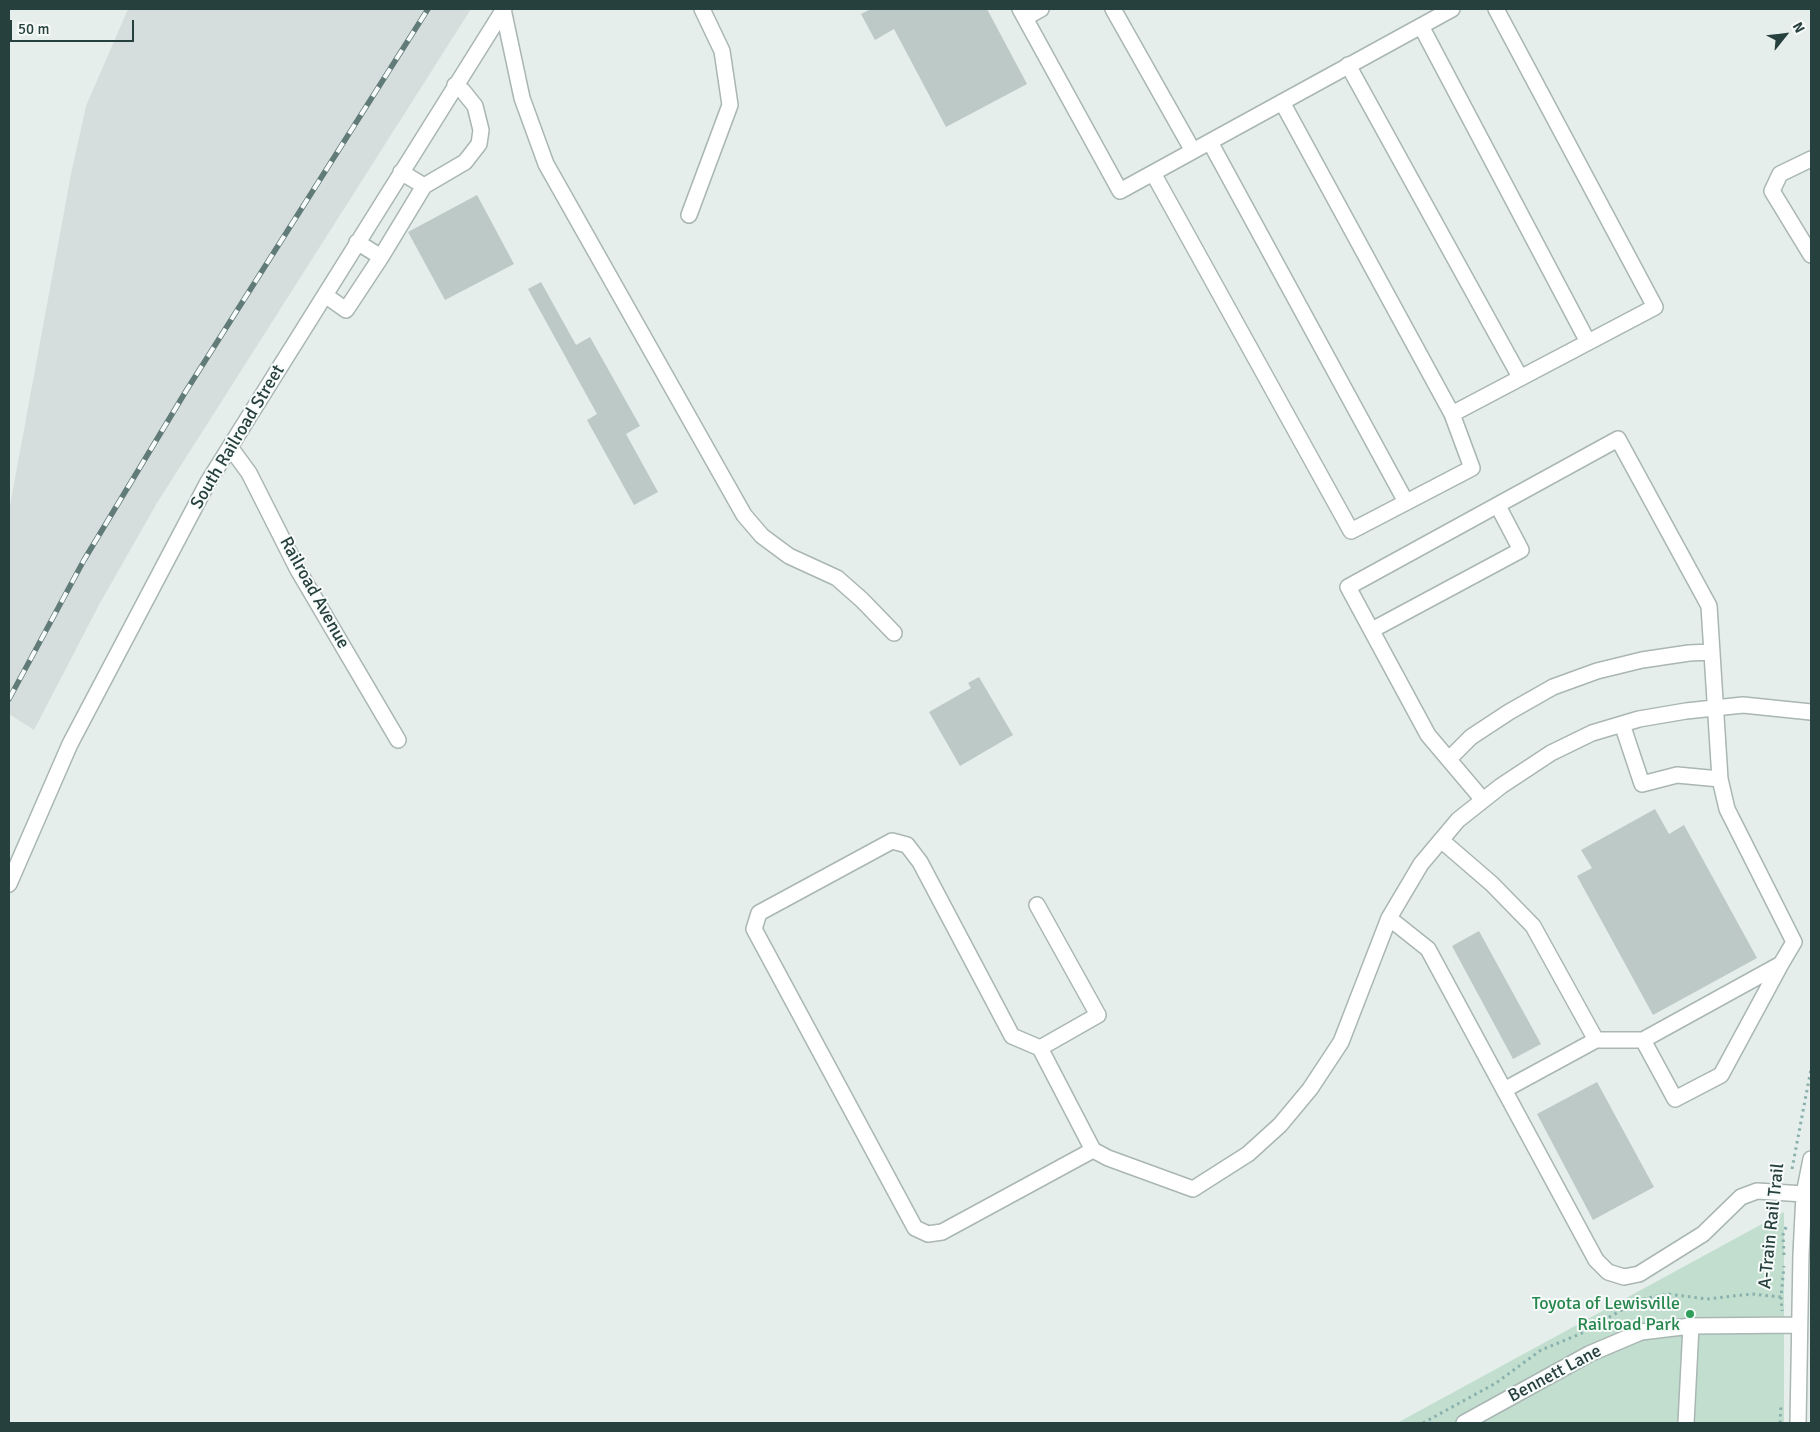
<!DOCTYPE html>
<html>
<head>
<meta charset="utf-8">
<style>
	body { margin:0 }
	#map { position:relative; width:1820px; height:1432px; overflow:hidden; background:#e6eeec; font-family:Signika,sans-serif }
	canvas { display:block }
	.frame { position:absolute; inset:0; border:10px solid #26403e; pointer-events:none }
	.north { position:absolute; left:1760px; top:10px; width:50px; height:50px; -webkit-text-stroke:4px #f7fbfa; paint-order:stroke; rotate:61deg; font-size:14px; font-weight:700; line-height:20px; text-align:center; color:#26403e }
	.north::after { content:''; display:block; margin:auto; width:18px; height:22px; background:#26403e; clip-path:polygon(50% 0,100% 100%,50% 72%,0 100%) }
	.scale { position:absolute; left:10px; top:20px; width:124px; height:22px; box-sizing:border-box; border:2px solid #26403e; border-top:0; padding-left:6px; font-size:15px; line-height:18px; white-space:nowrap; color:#26403e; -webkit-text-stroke:4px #f7fbfa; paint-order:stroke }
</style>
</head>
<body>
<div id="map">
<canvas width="1820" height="1432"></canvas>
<div class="frame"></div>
<div class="north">N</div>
<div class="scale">50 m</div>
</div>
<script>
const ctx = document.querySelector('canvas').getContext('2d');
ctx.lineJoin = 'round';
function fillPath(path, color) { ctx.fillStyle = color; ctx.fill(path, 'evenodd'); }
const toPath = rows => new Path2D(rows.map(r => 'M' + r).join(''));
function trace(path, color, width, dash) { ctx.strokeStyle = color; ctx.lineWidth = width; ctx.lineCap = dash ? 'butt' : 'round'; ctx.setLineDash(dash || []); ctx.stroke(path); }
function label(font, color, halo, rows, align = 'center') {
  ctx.font = font + ' Signika,sans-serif'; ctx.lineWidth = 4; ctx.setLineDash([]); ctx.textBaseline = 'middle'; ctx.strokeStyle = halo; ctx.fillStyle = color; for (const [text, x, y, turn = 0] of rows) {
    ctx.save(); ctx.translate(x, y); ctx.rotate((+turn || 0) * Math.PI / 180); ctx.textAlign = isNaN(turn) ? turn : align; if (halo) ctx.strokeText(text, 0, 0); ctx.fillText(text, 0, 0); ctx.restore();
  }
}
fillPath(toPath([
	[128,9,471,9,157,503,100,603,34,730,9,714,9,511,71,174,86,106]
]), '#d5dedc');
fillPath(toPath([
	[1784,1212,1784,1423,1397,1423]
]), '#c1decf');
fillPath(toPath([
	[871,9,987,9,1027,84,946,127,894,29,875,40,861,14],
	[477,195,514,264,445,300,408,232],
	[541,282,576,345,590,337,640,426,626,434,658,492,634,505,587,420,597,414,528,289],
	[979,677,1013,735,960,766,929,712,971,688,968,683],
	[1655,809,1669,834,1684,825,1757,958,1653,1015,1577,876,1592,868,1581,850],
	[1479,931,1541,1044,1513,1059,1452,946],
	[1597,1082,1654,1187,1593,1220,1537,1114]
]), '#bcc9c6');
const minor = toPath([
	[503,9,522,98,546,164,744,515,762,536,789,556,837,578,862,600,894,633],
	[1020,9,1120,191,1452,9],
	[1113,9,1193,151],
	[1025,18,1041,9],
	[1421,26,1588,342],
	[1348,65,1520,377],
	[1282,102,1452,414],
	[1210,142,1406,502],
	[1811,159,1780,174,1772,191,1811,255],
	[1153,173,1351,531,1472,468,1452,414,1655,307,1496,9],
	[424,186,465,162,479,144,481,130,475,106,463,91,455,85],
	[689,215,730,105,722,51,702,9],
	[381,257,424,186,401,172],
	[325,295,346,310,381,257,357,242],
	[230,447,249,473,298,570,398,740],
	[1372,630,1521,550,1498,506],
	[1622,724,1642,784,1677,775,1720,779],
	[1449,759,1471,737,1509,712,1553,687,1597,671,1642,660,1689,653,1711,652],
	[1483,800,1428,735,1348,587,1618,439,1709,606,1720,779,1727,809,1794,942,1781,964,1643,1040,1596,1040],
	[1441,840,1492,884,1533,926,1596,1040,1504,1090],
	[9,884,70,744,208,482,504,9],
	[1037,905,1098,1015,1040,1048],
	[1389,918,1428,949,1596,1260,1608,1272,1624,1277,1639,1274,1703,1234,1741,1197,1757,1191,1804,1194],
	[1643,1040,1675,1099,1721,1075,1781,964],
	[1093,1150,1040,1048,1012,1036,920,862,907,845,892,841,759,913,754,929,915,1228,928,1234,942,1232,1093,1150,1108,1158,1193,1189,1248,1154,1280,1125,1310,1089,1341,1042,1389,918,1421,864,1458,820,1501,786,1551,753,1592,733,1639,719,1686,711,1743,705,1811,712],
	[1464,1423,1589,1354,1641,1332,1691,1326,1798,1325],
	[1686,1423,1691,1326],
	[1798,1423,1801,1254,1804,1194,1811,1159]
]);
trace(minor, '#a9b6b4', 18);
trace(toPath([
	[1792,1169,1811,1069],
	[1784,1255,1783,1235,1786,1227],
	[1781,1297,1782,1311],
	[1423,1423,1496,1383,1541,1350,1580,1334,1639,1300,1668,1294,1707,1299,1752,1294,1781,1297,1784,1266],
	[1780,1423,1781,1405]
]), '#89b0ac', 3, [2.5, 4]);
trace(minor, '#fff', 15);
const rail = toPath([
	[9,699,84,560,186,391,428,9]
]);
trace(rail, '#617b79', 5.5);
trace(rail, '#f7fbfa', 4, [11]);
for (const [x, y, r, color] of [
	[1690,1314,5,"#2e9e5b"]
]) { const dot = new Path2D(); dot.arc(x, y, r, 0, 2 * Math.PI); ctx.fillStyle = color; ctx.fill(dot); trace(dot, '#f7fbfa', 2); }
label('18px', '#26403e', '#f7fbfa', [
	["South Railroad Street",238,437,-59],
	["Railroad Avenue",314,593,61],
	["A-Train Rail Trail",1772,1226,-84],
	["Bennett Lane",1555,1374,-28]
]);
label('18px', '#27864d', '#f7fbfa', [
	["Toyota of Lewisville",1680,1304],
	["Railroad Park",1680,1325]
], 'right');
</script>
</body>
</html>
